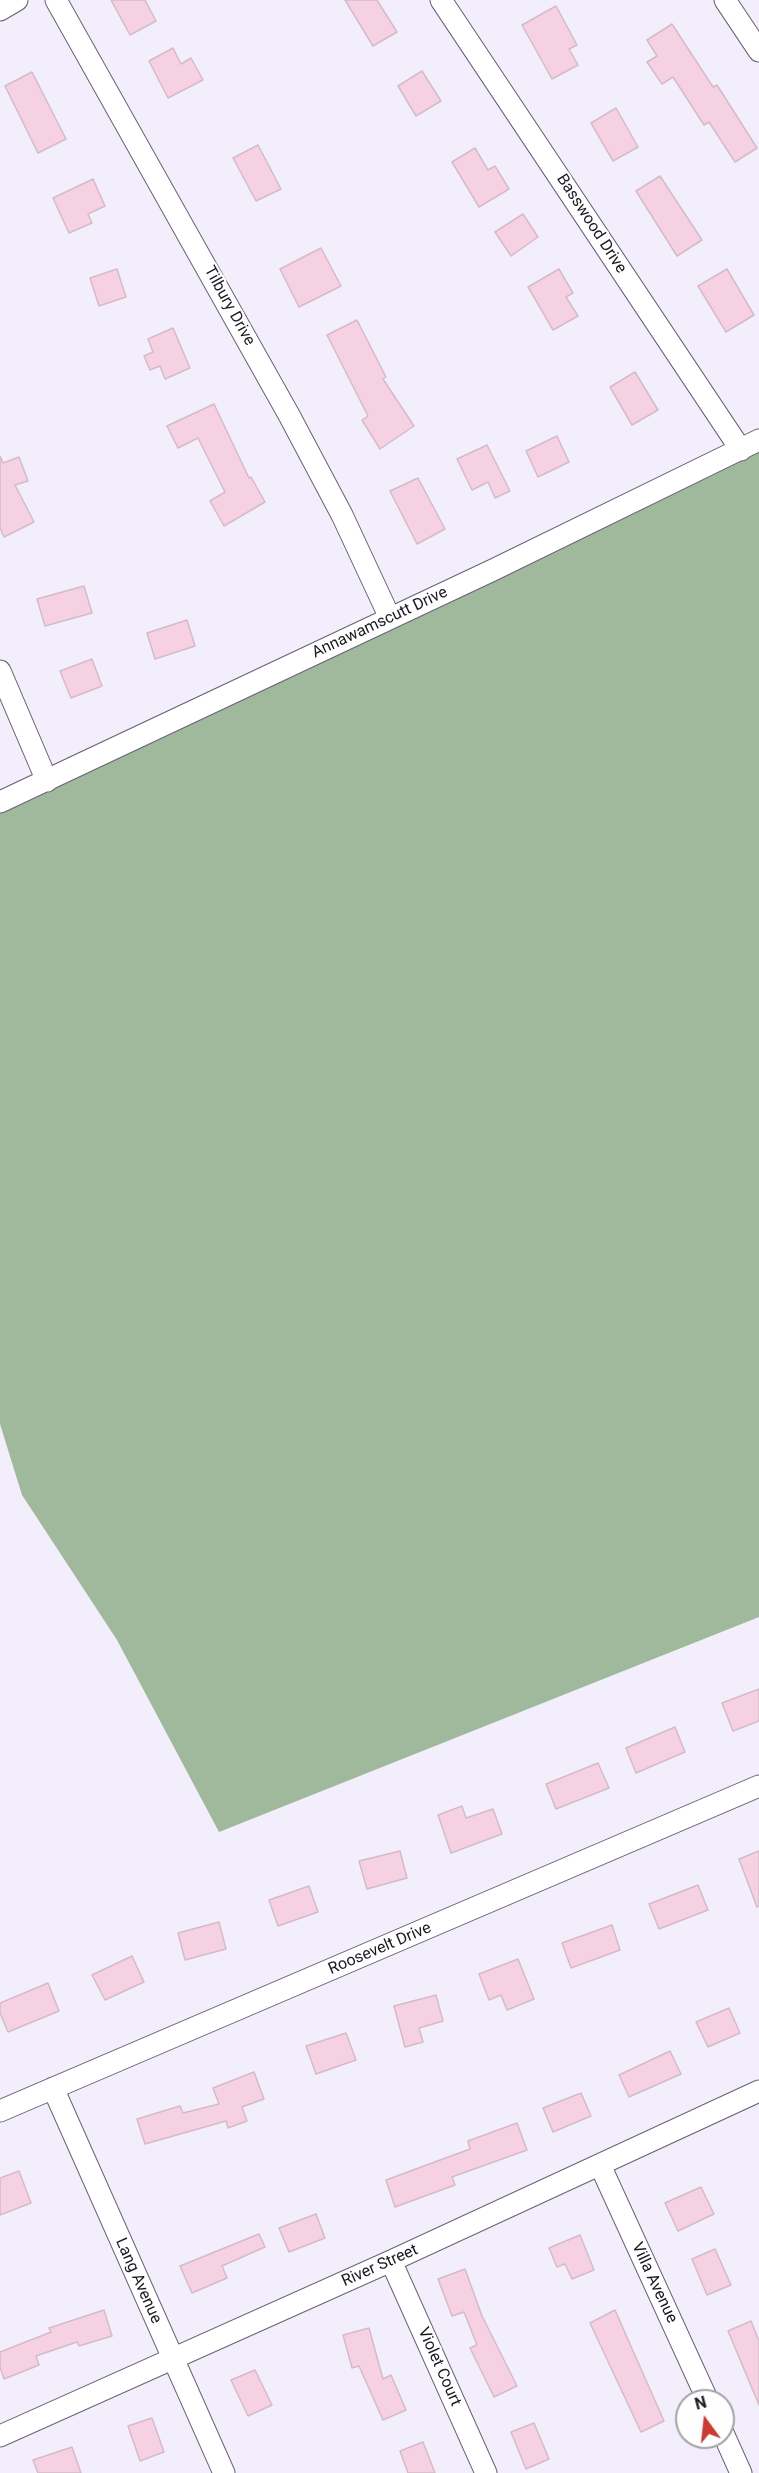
<!DOCTYPE html>
<html>
<head>
<meta charset="utf-8">
<style>
	body { margin:0 }
	#map { position:relative; width:759px; height:2473px; overflow:hidden; background:#f3eefc; font-family:Roboto,sans-serif }
	canvas { display:block }
	.north { position:absolute; left:675px; top:2389px; width:60px; height:60px; box-sizing:border-box; background:#fefefe; border:2px solid #a3a2a5; border-radius:50%; rotate:345deg; font-size:16px; font-weight:700; line-height:24px; text-align:center; color:#1b1820 }
	.north::after { content:''; display:block; margin:auto; width:21px; height:27px; background:#c93b35; clip-path:polygon(50% 0,100% 100%,50% 72%,0 100%) }
</style>
</head>
<body>
<div id="map">
<canvas width="759" height="2473"></canvas>
<div class="north">N</div>
</div>
<script>
const ctx = document.querySelector('canvas').getContext('2d');
ctx.lineJoin = 'round';
function fillPath(path, color) { ctx.fillStyle = color; ctx.fill(path, 'evenodd'); }
const toPath = rows => new Path2D(rows.map(r => 'M' + r).join(''));
function trace(path, color, width, dash) { ctx.strokeStyle = color; ctx.lineWidth = width; ctx.lineCap = dash ? 'butt' : 'round'; ctx.setLineDash(dash || []); ctx.stroke(path); }
function label(font, color, halo, rows, align = 'center') {
  ctx.font = font + ' Roboto,sans-serif'; ctx.lineWidth = 4.5; ctx.setLineDash([]); ctx.textBaseline = 'middle'; ctx.strokeStyle = halo; ctx.fillStyle = color; for (const [text, x, y, turn = 0] of rows) {
    ctx.save(); ctx.translate(x, y); ctx.rotate((+turn || 0) * Math.PI / 180); ctx.textAlign = isNaN(turn) ? turn : align; if (halo) ctx.strokeText(text, 0, 0); ctx.fillText(text, 0, 0); ctx.restore();
  }
}
fillPath(toPath([
	[759,446,759,1617,219,1832,117,1640,22,1495,0,1424,0,809]
]), '#a0b89b');
const building = toPath([
	[111,0,145,0,156,21,130,35,111,0],
	[345,0,377,0,397,32,373,46,345,0],
	[556,6,577,45,569,49,578,65,552,79,522,25,556,6],
	[672,24,713,87,717,85,757,148,735,162,709,122,704,125,673,77,662,84,647,62,657,56,647,40,672,24],
	[173,48,181,64,191,58,203,80,168,98,149,61,173,48],
	[422,71,441,101,416,116,398,86,422,71],
	[32,72,66,139,38,153,5,86,32,72],
	[616,108,638,147,613,161,591,123,616,108],
	[258,145,281,189,256,201,233,158,258,145],
	[475,148,488,170,495,166,509,189,479,207,452,162,475,148],
	[660,176,702,240,677,256,636,191,660,176],
	[93,179,105,206,88,214,92,223,69,233,53,198,93,179],
	[523,214,538,237,511,256,495,232,523,214],
	[321,248,341,286,299,307,280,269,321,248],
	[117,269,126,297,99,306,90,278,117,269],
	[559,269,573,293,566,297,578,316,553,330,528,287,559,269],
	[727,269,754,315,726,332,698,286,727,269],
	[357,320,386,377,383,379,414,426,380,449,362,420,368,416,327,335,357,320],
	[173,328,190,368,165,379,160,366,150,370,144,356,153,352,148,339,173,328],
	[635,372,658,410,632,425,610,387,635,372],
	[214,404,249,478,251,477,265,502,224,526,210,501,225,492,198,438,178,448,167,426,214,404],
	[557,436,569,462,538,477,526,451,557,436],
	[487,445,510,491,495,498,488,482,472,490,457,459,487,445],
	[0,456,3,463,19,457,28,481,15,485,34,522,4,537,0,528,0,456],
	[418,478,445,529,417,544,390,491,418,478],
	[84,586,92,613,45,626,37,599,84,586],
	[187,620,195,646,155,659,147,633,187,620],
	[92,659,102,686,71,698,60,671,92,659],
	[759,1689,759,1721,733,1731,722,1703,759,1689],
	[675,1727,685,1752,636,1773,626,1748,675,1727],
	[598,1763,609,1788,556,1809,546,1784,598,1763],
	[462,1806,466,1818,493,1809,502,1834,451,1853,438,1815,462,1806],
	[400,1851,407,1878,367,1889,359,1861,400,1851],
	[759,1851,759,1906,757,1907,739,1859,759,1851],
	[698,1885,708,1910,659,1929,649,1904,698,1885],
	[309,1886,318,1912,278,1926,269,1900,309,1886],
	[219,1922,226,1949,185,1960,178,1933,219,1922],
	[612,1925,620,1950,571,1968,562,1943,612,1925],
	[132,1956,144,1982,105,2000,92,1975,132,1956],
	[518,1959,534,1999,507,2010,501,1995,489,2000,479,1974,518,1959],
	[48,1983,59,2011,8,2032,0,2013,0,2003,48,1983],
	[436,1995,443,2021,419,2028,423,2042,405,2047,394,2006,436,1995],
	[729,2008,740,2033,708,2047,696,2022,729,2008],
	[346,2033,356,2060,316,2074,306,2046,346,2033],
	[670,2051,681,2074,629,2097,619,2075,670,2051],
	[254,2072,264,2099,242,2107,247,2121,228,2128,226,2121,145,2144,137,2119,180,2106,183,2113,219,2104,213,2088,254,2072],
	[581,2093,591,2116,553,2132,543,2108,581,2093],
	[517,2123,527,2150,452,2177,455,2185,395,2207,386,2180,470,2149,468,2141,517,2123],
	[19,2171,31,2203,0,2215,0,2178,19,2171],
	[701,2187,714,2214,678,2231,665,2203,701,2187],
	[316,2214,325,2238,289,2252,279,2228,316,2214],
	[259,2234,265,2247,222,2266,227,2278,192,2293,180,2266,259,2234],
	[580,2235,594,2270,572,2279,565,2264,557,2267,549,2248,580,2235],
	[715,2249,731,2285,707,2295,692,2259,715,2249],
	[465,2269,482,2316,517,2386,494,2397,470,2348,477,2345,464,2312,452,2316,438,2279,465,2269],
	[104,2310,112,2336,79,2346,77,2342,36,2356,39,2365,4,2379,0,2367,0,2352,51,2332,49,2328,104,2310],
	[615,2310,664,2421,641,2432,590,2323,615,2310],
	[751,2321,759,2341,759,2405,728,2331,751,2321],
	[369,2328,383,2379,391,2375,406,2410,383,2420,359,2366,352,2368,343,2335,369,2328],
	[255,2370,272,2405,248,2416,231,2380,255,2370],
	[152,2418,164,2452,140,2461,128,2426,152,2418],
	[534,2423,549,2459,526,2469,511,2432,534,2423],
	[423,2442,435,2473,408,2473,400,2451,423,2442],
	[72,2447,81,2473,38,2473,33,2460,72,2447]
]);
fillPath(building, '#f6d0e3');
trace(building, '#d5bbc8', 1.5);
const minor = toPath([
	[56,0,289,415,342,515,390,618],
	[441,0,741,450],
	[725,0,759,51],
	[0,10,17,0],
	[0,671,47,781],
	[0,802,493,570,759,440],
	[53,2088,224,2473],
	[0,2111,759,1786],
	[600,2165,708,2401],
	[391,2261,486,2473],
	[723,2433,741,2473],
	[0,2436,391,2261,759,2091]
]);
trace(minor, '#696175', 23);
trace(minor, '#fff', 21);
label('16px', '#1b1820', '#fefefe', [
	["Basswood Drive",591,224,57],
	["Tilbury Drive",229,306,61],
	["Annawamscutt Drive",380,623,-25],
	["Roosevelt Drive",380,1949,-23],
	["River Street",380,2266,-24],
	["Lang Avenue",138,2281,66],
	["Villa Avenue",654,2283,65],
	["Violet Court",439,2367,66]
]);
</script>
</body>
</html>
